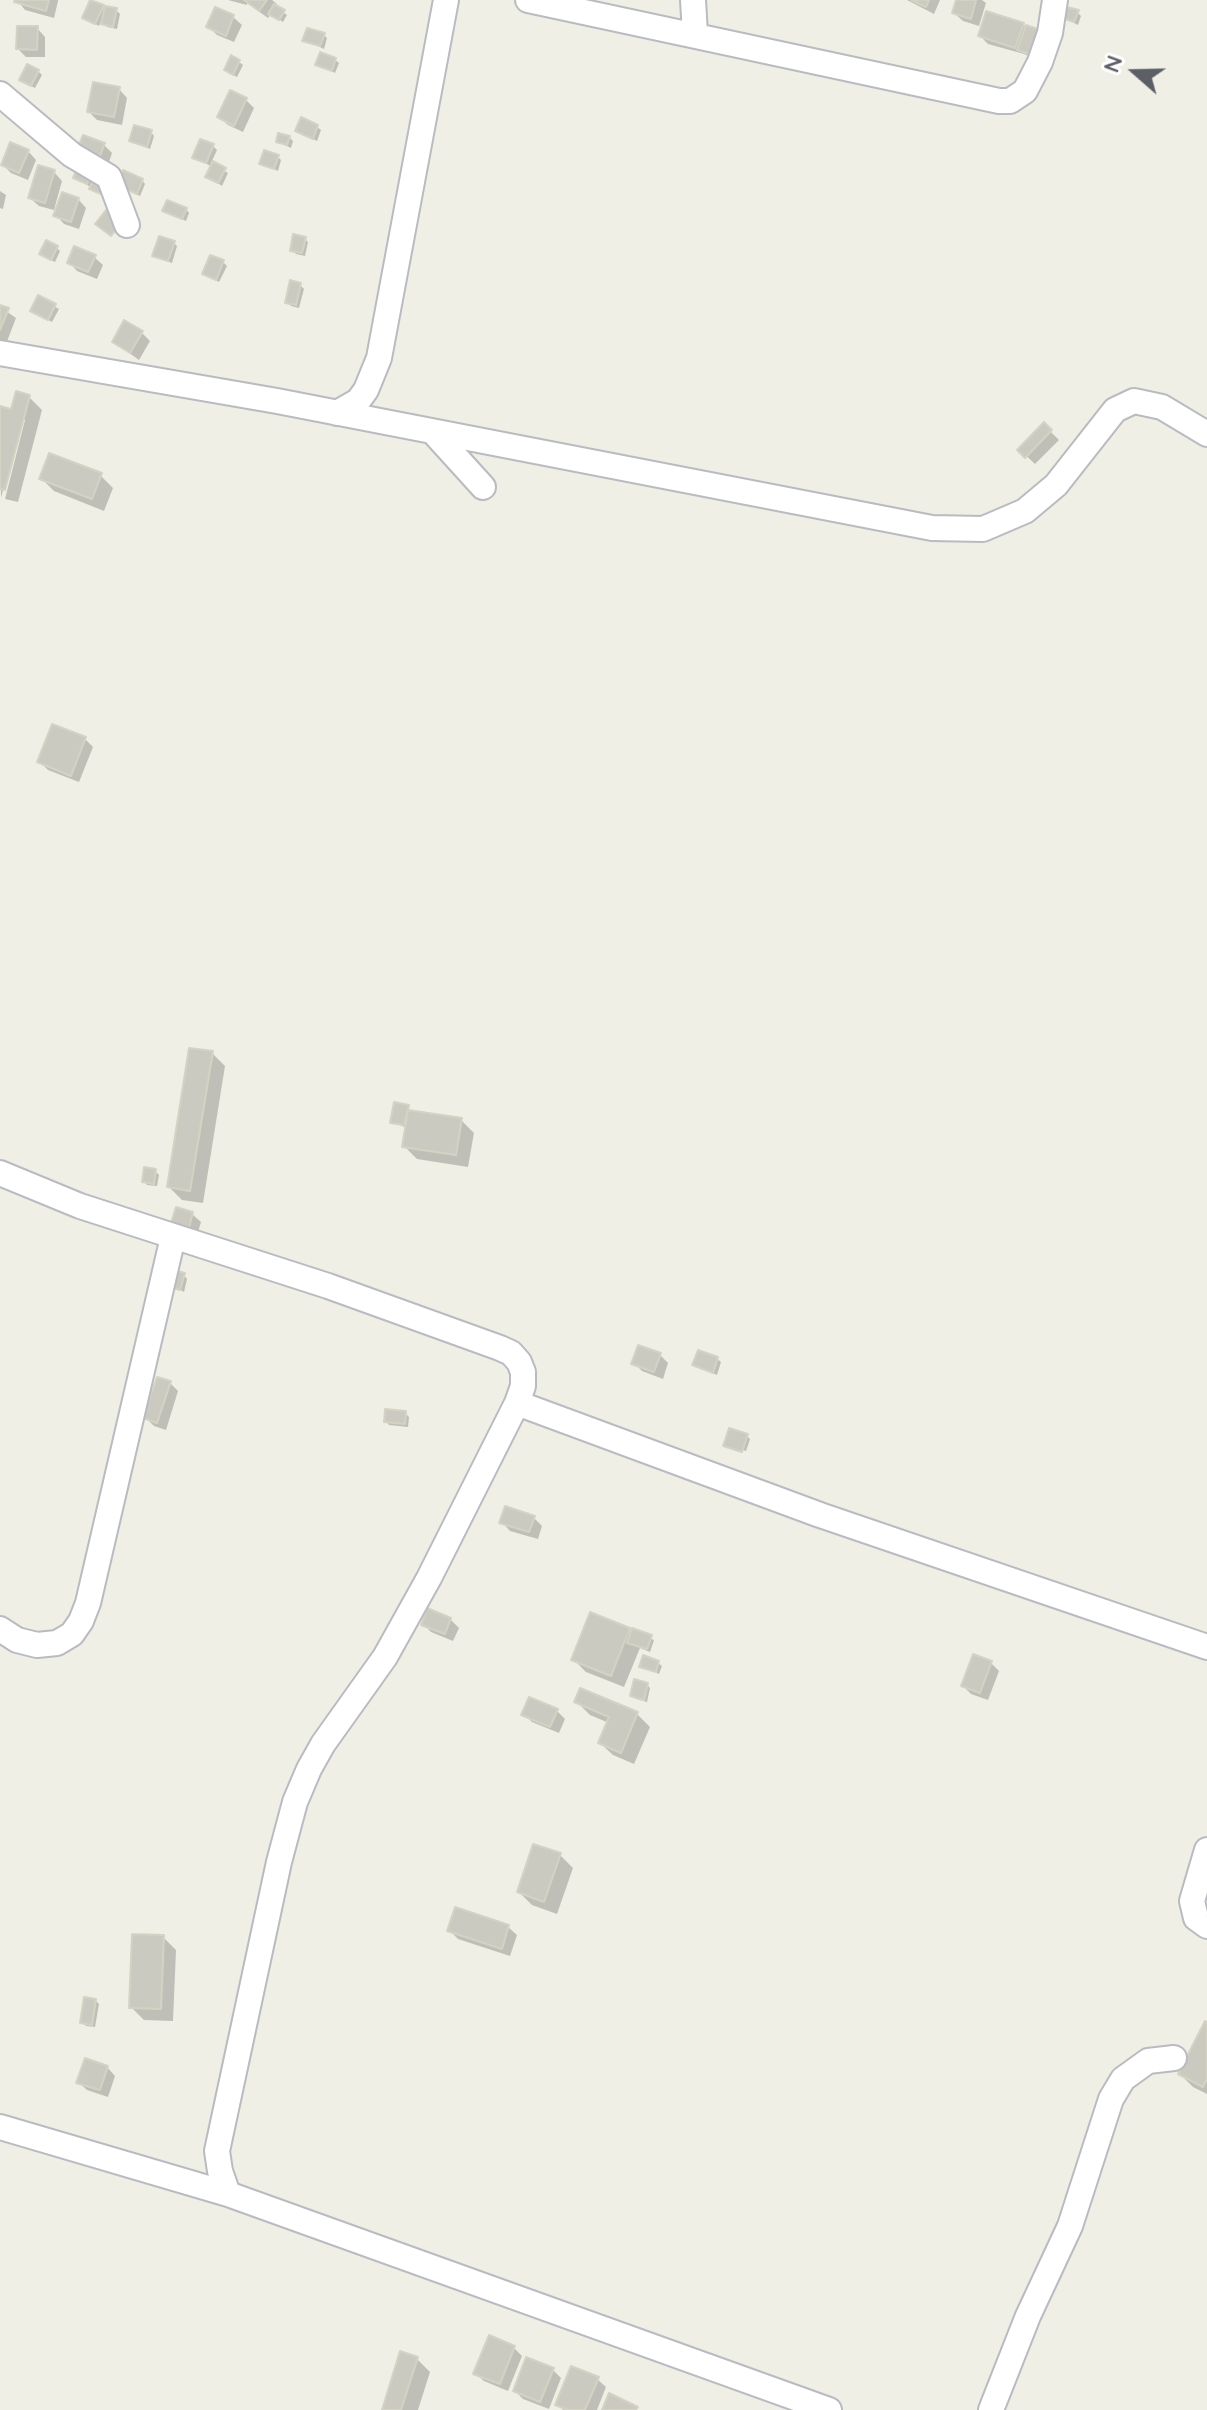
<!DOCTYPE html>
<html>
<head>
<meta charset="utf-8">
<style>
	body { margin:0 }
	#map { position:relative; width:1207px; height:2410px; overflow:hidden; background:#efefe5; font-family:Quicksand,sans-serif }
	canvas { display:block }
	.north { position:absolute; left:1095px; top:32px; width:80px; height:80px; -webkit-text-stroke:6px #fff; paint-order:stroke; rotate:290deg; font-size:22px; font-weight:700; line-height:32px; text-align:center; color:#5d5f66 }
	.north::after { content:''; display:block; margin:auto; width:28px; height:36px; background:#5d5f66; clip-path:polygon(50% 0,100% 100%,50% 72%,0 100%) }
</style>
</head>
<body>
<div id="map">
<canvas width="1207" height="2410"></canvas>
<div class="north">N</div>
</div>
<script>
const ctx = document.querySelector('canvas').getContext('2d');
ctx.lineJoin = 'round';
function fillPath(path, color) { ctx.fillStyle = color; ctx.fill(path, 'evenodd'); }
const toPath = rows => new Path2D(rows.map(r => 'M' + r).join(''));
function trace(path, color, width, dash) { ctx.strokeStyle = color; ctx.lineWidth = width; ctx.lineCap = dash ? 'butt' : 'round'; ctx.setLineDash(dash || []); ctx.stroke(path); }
fillPath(toPath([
	[17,0,58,0,58,1,54,18,25,10],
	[228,0,272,0,277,4,275,7,287,15,283,22,271,14,268,18,247,3,247,5],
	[907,0,940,0,934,14],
	[958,0,982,0,986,3,979,26,963,21,954,13],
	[102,7,106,11,116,10,120,14,117,29,107,27,101,21,99,26,84,18],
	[1077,12,1081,16,1078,25,1062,17],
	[233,17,242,25,234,42,217,35,209,27],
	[1023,25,1040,32,1041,62,1024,54,988,44,980,36],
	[37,28,45,37,45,57,26,57,18,49],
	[324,35,327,38,324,49,305,40],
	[335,60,339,63,335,73,318,64],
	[239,62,243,65,237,77,229,73],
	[38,71,42,75,35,88,25,83],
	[119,89,127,98,122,125,97,120,89,112],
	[246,100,254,108,243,132,228,125,219,117],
	[317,127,321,130,317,141,298,131],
	[151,132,154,136,150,149,131,141],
	[289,137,293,141,291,148,278,142],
	[104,145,112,153,107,168,87,160],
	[213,146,217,150,211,163,228,173,222,186,208,177,212,167,195,157],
	[28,151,36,160,28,180,11,173,3,165],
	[278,157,281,160,278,171,262,163],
	[54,172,62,181,54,210,39,206,30,198],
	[91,172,105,197,75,177],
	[142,180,145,184,140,196,123,188],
	[0,191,6,195,3,209,0,208],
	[78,199,86,208,79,229,64,224,56,215],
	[186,209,189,213,186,221,165,211],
	[305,239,308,242,305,256,296,254,292,250],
	[174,243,177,246,172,263,154,256],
	[57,248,60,251,55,262,45,257],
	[94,257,103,265,97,279,77,271,69,262],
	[223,262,227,266,219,282,204,274],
	[300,285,304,289,299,308,291,306,287,302],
	[39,298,59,309,52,322,32,311],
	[0,307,16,318,6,344,0,342],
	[142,333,150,341,139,360,114,342],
	[29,397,42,410,18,502,5,499,25,420,21,420,1,498,0,408,12,411],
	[1044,425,1059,440,1035,464,1020,450],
	[100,475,113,488,104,511,54,491,41,478],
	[85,739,93,747,79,782,48,770,40,762],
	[212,1053,225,1066,203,1203,182,1200,169,1187],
	[408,1107,411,1111,461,1120,474,1133,468,1167,417,1159,404,1146,407,1128,392,1122],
	[155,1171,159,1175,157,1186,147,1185,144,1181],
	[192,1214,201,1222,195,1242,180,1237],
	[184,1275,187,1279,184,1292,175,1287],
	[660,1355,668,1363,663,1379,642,1371,634,1363],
	[717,1359,721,1362,717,1375,694,1365],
	[170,1383,178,1391,166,1430,154,1426,145,1417],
	[405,1413,409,1417,408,1427,389,1425,386,1421],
	[747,1436,750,1439,746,1451,727,1445],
	[534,1518,542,1526,538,1539,510,1531,502,1522],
	[450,1619,459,1628,453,1641,431,1632,423,1624],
	[629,1630,654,1640,650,1652,640,1648,624,1687,586,1672,573,1659],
	[658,1663,662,1666,659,1674,642,1666],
	[991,1663,999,1671,988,1700,971,1694,963,1686],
	[647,1685,650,1688,647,1702,636,1699,632,1696],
	[581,1691,637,1714,650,1727,634,1764,613,1755,600,1743,609,1723,590,1715,577,1702],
	[557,1711,565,1719,559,1733,532,1722,524,1714],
	[560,1855,573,1868,557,1914,532,1905,519,1892],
	[508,1927,517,1935,510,1956,458,1939,450,1931],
	[163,1937,176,1950,173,2021,144,2020,131,2007],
	[95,2000,99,2004,95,2027,86,2026,82,2022],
	[1207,2024,1207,2094,1193,2087,1180,2074],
	[107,2067,115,2076,108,2097,87,2090,78,2082],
	[514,2348,522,2356,508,2391,484,2381,475,2373],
	[417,2359,430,2372,418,2410,384,2410],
	[553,2370,561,2378,549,2409,523,2399,515,2391],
	[597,2379,606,2387,597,2410,563,2410,558,2404]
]), '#0003');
const building = toPath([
	[15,0,49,0,46,11,14,2,15,0],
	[90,0,104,5,95,24,82,18,90,0],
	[244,0,267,0,259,11,244,0],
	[911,0,929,0,926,7,911,0],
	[956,0,976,0,971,19,952,13,956,0],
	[274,4,285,10,279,20,268,14,274,4],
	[105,6,117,8,113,27,101,24,105,6],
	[1063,6,1079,10,1074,22,1059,17,1063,6],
	[215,7,234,15,226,36,206,27,215,7],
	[986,11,1024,23,1015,48,978,36,986,11],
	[1026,25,1041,30,1032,55,1017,50,1026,25],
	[17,26,38,26,37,50,16,49,17,26],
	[307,28,325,33,320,46,302,41,307,28],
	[320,52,336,58,332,71,315,65,320,52],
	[231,55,240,60,233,75,224,70,231,55],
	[27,64,39,70,31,86,19,80,27,64],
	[93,82,120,87,114,117,87,112,93,82],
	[230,90,247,98,234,126,217,117,230,90],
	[301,117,318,125,313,139,295,131,301,117],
	[134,125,152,130,147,147,129,141,134,125],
	[278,133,290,136,287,145,276,142,278,133],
	[83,135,105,143,98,161,76,152,83,135],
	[200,139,214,144,206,163,192,158,200,139],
	[10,142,29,150,19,173,1,165,10,142],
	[264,150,279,155,274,169,259,164,264,150],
	[213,161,226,168,218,183,205,177,213,161],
	[79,164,93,170,87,184,73,178,79,164],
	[38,165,55,170,45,203,28,198,38,165],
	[123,170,143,179,137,194,117,185,123,170],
	[95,177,107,183,101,194,89,189,95,177],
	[62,192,79,198,71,222,53,216,62,192],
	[167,200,187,208,182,219,162,211,167,200],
	[106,210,122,222,111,236,95,224,106,210],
	[293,234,306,237,302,253,290,251,293,234],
	[159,236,175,241,168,261,152,256,159,236],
	[46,240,58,246,51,260,39,254,46,240],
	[74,246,96,255,88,272,67,263,74,246],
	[210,255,224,260,216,280,202,274,210,255],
	[290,280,301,283,296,305,285,303,290,280],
	[38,295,56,304,48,320,30,311,38,295],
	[0,305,9,308,0,330,0,305],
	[124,320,143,331,130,353,112,342,124,320],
	[16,391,30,395,5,490,0,489,0,406,11,409,16,391],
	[1044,422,1052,430,1025,458,1017,450,1044,422],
	[49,453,102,473,92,499,39,479,49,453],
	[52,724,86,737,71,776,37,762,52,724],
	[189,1048,213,1051,190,1191,167,1187,189,1048],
	[394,1102,409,1105,404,1125,390,1123,394,1102],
	[408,1110,462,1118,456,1155,402,1147,408,1110],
	[144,1167,156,1169,154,1184,142,1182,144,1167],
	[176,1207,193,1212,187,1235,169,1229,176,1207],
	[177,1271,185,1273,180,1290,173,1288,177,1271],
	[638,1345,661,1353,654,1372,631,1364,638,1345],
	[698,1350,718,1357,713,1373,692,1365,698,1350],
	[157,1377,171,1381,157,1423,143,1418,157,1377],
	[385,1409,406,1411,405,1424,384,1422,385,1409],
	[729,1428,748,1434,742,1452,723,1446,729,1428],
	[505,1506,535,1516,529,1532,499,1523,505,1506],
	[427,1608,451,1618,445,1634,421,1625,427,1608],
	[590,1612,630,1628,611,1676,571,1660,590,1612],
	[632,1628,652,1635,647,1649,627,1643,632,1628],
	[973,1654,992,1661,980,1693,961,1686,973,1654],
	[643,1655,659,1661,656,1672,639,1667,643,1655],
	[634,1679,648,1683,644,1700,630,1696,634,1679],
	[580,1688,638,1712,621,1753,598,1743,609,1717,574,1702,580,1688],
	[529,1697,558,1709,550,1727,521,1715,529,1697],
	[533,1844,561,1853,544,1902,517,1892,533,1844],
	[455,1907,509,1925,502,1949,447,1931,455,1907],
	[132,1934,164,1935,161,2009,129,2008,132,1934],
	[84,1997,96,1999,92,2025,80,2023,84,1997],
	[1205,2021,1207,2022,1207,2079,1203,2087,1178,2074,1205,2021],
	[85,2058,108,2066,100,2090,76,2083,85,2058],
	[489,2335,515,2346,500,2384,473,2374,489,2335],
	[400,2351,418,2357,401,2410,382,2410,400,2351],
	[526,2357,554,2368,540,2402,513,2391,526,2357],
	[571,2366,599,2377,585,2410,568,2410,555,2405,571,2366],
	[609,2393,638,2407,636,2410,602,2410,609,2393]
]);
fillPath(building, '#cacac1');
trace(building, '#d4d3c3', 2);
const minor = toPath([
	[528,0,999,101,1010,101,1025,91,1040,62,1050,33,1055,0],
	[693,0,695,34],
	[0,94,72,155,109,177,127,225],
	[0,353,277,401,932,528,983,529,1025,511,1056,485,1115,410,1134,401,1162,407,1207,434],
	[337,413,358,401,366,390,379,358,446,0],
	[434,433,483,487],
	[0,1173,80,1206,328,1286,500,1348,511,1353,519,1362,523,1372,523,1386,517,1403,429,1578,385,1657,323,1744,309,1769,295,1802,279,1862,217,2151,220,2171,228,2194],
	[517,1403,820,1515,1207,1647],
	[0,1629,17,1640,37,1645,57,1643,72,1634,81,1621,88,1603,173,1237],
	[1207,1850,1192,1901,1196,1918,1207,1926],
	[0,2127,228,2194,829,2410],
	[991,2410,1028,2316,1070,2226,1111,2099,1123,2079,1148,2061,1174,2058]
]);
trace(minor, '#babbc1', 28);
trace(minor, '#fff', 24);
</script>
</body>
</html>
